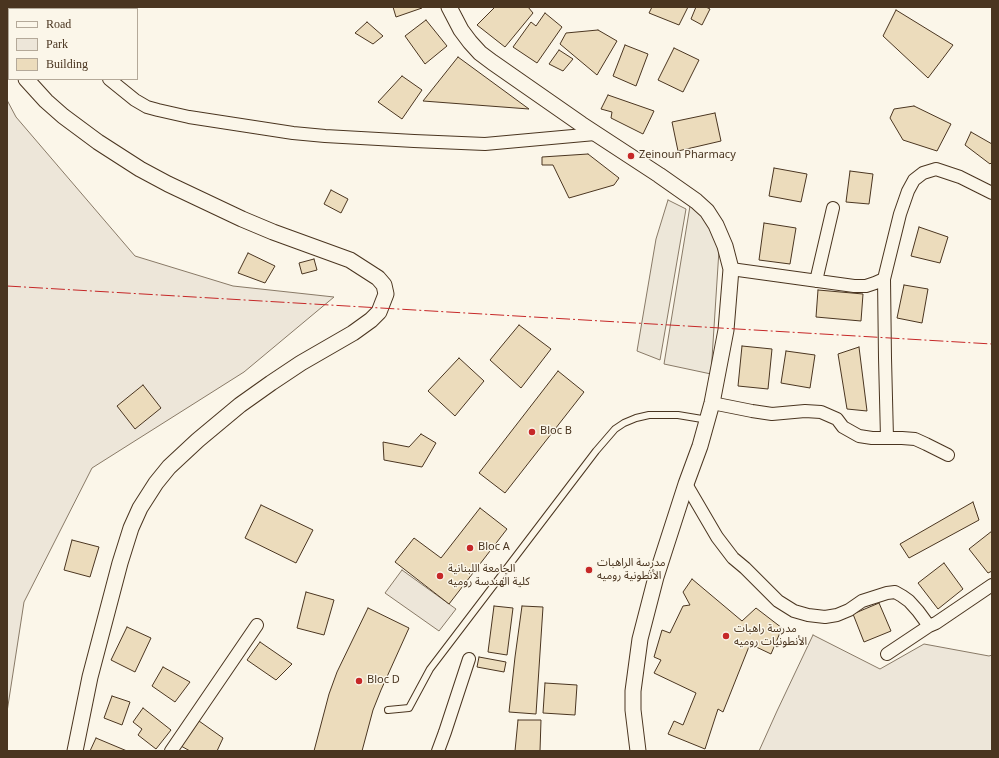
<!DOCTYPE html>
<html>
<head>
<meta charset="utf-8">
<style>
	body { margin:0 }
	#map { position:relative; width:999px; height:758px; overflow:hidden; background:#fbf6e9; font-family:Georgia,serif }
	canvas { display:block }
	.frame { position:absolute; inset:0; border:8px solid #4a3520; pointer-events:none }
	.legend { position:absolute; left:8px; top:8px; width:130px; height:72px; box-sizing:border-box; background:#fbf6e9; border:1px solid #b4a999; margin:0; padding:5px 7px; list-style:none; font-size:12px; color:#4a3520 }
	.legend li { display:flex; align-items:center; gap:8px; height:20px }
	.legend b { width:20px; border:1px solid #b4a999 }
</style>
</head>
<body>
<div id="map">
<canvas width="999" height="758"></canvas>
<div class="frame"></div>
<ul class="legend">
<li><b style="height:5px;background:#fbf6e9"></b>Road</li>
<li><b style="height:11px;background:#ede6d9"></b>Park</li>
<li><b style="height:11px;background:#ecdcbc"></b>Building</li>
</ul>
</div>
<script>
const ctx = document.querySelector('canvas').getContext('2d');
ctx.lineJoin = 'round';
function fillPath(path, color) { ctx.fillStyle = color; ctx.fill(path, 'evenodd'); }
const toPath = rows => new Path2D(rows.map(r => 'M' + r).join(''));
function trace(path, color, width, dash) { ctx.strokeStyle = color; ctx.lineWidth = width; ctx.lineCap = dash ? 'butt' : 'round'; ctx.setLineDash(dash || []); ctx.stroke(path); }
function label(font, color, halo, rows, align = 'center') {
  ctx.font = font + ' Georgia,"Noto Sans Arabic",serif'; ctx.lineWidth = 3; ctx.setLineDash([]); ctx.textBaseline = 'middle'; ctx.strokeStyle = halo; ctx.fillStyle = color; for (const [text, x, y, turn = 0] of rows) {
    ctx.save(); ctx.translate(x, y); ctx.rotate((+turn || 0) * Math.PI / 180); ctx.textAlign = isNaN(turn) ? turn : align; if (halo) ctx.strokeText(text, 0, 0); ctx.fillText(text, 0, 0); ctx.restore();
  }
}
const green = toPath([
	[7,100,16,117,135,256,233,286,334,297,244,372,92,468,24,602,7,712,7,100],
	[402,570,456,609,439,631,385,593,402,570],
	[813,635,880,669,924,644,989,656,992,655,992,751,759,751,777,711,813,635]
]);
fillPath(green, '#ede6d9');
trace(green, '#887966', 1);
const parking = toPath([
	[668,200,686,209,660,360,637,351,656,239,668,200],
	[690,206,709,221,719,250,711,374,664,364,690,206]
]);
fillPath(parking, '#ede7d9');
trace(parking, '#887966', 1);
const building = toPath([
	[393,7,422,7,422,8,396,17,393,7],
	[495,7,528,7,533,13,505,47,477,25,495,7],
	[652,7,688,7,679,25,649,13,652,7],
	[696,7,706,7,710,9,702,25,691,19,696,7],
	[896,10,953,45,928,78,883,36,896,10],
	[545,13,562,27,537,63,513,47,531,22,536,26,545,13],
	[426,20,447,46,425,64,405,36,426,20],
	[367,22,383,36,373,44,355,33,367,22],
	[598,30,617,41,597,75,560,44,566,33,598,30],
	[625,45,648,54,636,86,613,76,625,45],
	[674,48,699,60,683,92,658,80,674,48],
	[559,50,573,59,563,71,549,64,559,50],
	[458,57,529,109,423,101,458,57],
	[402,76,422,90,402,119,378,102,402,76],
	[608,95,654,111,643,134,611,118,612,112,601,109,608,95],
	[914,106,951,124,937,151,903,140,890,118,894,109,914,106],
	[715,113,721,141,678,151,672,122,715,113],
	[971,132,992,144,992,162,990,164,965,145,971,132],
	[588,154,619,178,614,185,569,198,553,165,542,165,542,157,588,154],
	[774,168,807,174,801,202,769,196,774,168],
	[850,171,873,174,869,204,846,202,850,171],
	[331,190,348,199,341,213,324,204,331,190],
	[764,223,796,228,790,264,759,260,764,223],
	[919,227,948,237,940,263,911,256,919,227],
	[248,253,275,266,265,283,238,273,248,253],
	[314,259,317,270,302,274,299,263,314,259],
	[904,285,928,289,922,323,897,318,904,285],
	[818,290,863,294,861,321,816,317,818,290],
	[519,325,551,349,521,388,490,360,519,325],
	[742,346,772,349,768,389,738,386,742,346],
	[859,347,867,411,847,409,838,354,859,347],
	[786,351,815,355,810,388,781,383,786,351],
	[459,358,484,381,455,416,428,391,459,358],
	[558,371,584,392,505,493,479,473,558,371],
	[143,385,161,408,135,429,117,406,143,385],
	[421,434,436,443,422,467,384,460,383,442,409,447,421,434],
	[973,502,979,520,909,558,900,544,973,502],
	[261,505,313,530,296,563,245,538,261,505],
	[480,508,507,529,449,604,395,562,414,538,441,558,480,508],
	[992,531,992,571,988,573,969,549,992,531],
	[72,540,99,547,90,577,64,570,72,540],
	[944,563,963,589,938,609,918,583,944,563],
	[692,579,742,621,756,608,782,628,771,654,750,644,723,712,718,709,705,749,668,734,674,721,683,725,696,693,654,673,661,660,654,657,662,630,670,633,683,606,690,605,683,592,692,579],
	[306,592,334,600,324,635,297,628,306,592],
	[879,603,891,631,864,642,853,614,879,603],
	[494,606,513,608,507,655,488,652,494,606],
	[522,606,543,607,536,714,509,712,515,657,522,606],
	[368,608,409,628,381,690,373,710,362,751,314,751,329,694,337,672,368,608],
	[127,627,151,638,135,672,111,660,127,627],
	[260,642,292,664,276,680,247,660,260,642],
	[479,657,506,662,504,672,477,667,479,657],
	[163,667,190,682,175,702,152,686,163,667],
	[545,683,577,685,575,715,543,713,545,683],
	[112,696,130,702,122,725,104,718,112,696],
	[143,708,171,730,156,749,138,735,142,729,133,722,143,708],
	[518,720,541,720,540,751,515,751,518,720],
	[199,721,223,738,217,751,190,751,181,746,199,721],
	[96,738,127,751,90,751,96,738]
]);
fillPath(building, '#ecdcbc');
trace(building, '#4a3520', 1);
const service = toPath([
	[388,710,409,708,430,669,596,451,615,429,624,423,636,418,649,415,678,415,708,420]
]);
const minor = toPath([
	[31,7,33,9],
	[109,79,135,100,147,107,158,110,189,117,293,133,325,136,414,141,485,144,595,134],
	[731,269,854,286,866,286,875,283,884,279,900,214,908,191,914,180,923,173,936,169,960,177,992,193],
	[884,279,885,358,887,438],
	[816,281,833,208],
	[712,403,752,411,772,414,805,411,821,412,837,419,843,427,859,436,872,438,902,438,915,439,926,444,948,455],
	[686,484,717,537,733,558,745,568,778,601,794,611,808,615,825,617,837,615,849,610,862,601,887,593,895,592,902,596,909,601,918,611,929,626,936,623,992,585],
	[887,654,929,626],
	[171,751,257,625],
	[438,751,445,732,469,659]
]);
const tertiary = toPath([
	[449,7,461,30,470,42,480,53,492,62,581,124,659,175,696,201,707,211,716,225,725,246,731,269,726,330,712,403,700,446,686,484,656,577,640,639,633,691,633,710,638,751],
	[7,8,9,7],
	[7,57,9,59],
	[26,79,46,101,63,116,98,142,140,169,168,184,242,219,273,232,350,260,378,278,384,285,386,294,379,312,371,320,353,333,301,363,271,383,240,405,198,440,169,467,156,483,140,508,131,528,120,563,90,677,75,751]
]);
trace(service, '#4a3520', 8);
trace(minor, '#4a3520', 14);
trace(tertiary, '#4a3520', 17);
trace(service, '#fbf6e9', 6);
trace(minor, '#fbf6e9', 12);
trace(tertiary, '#fbf6e9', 15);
trace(toPath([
	[7,286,992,344]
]), '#c62828', 1, [14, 3, 2, 3]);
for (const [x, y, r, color] of [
	[631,156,4,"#c62828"],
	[532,432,4,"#c62828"],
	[470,548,4,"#c62828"],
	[589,570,4,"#c62828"],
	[440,576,4,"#c62828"],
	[726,636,4,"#c62828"],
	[359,681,4,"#c62828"]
]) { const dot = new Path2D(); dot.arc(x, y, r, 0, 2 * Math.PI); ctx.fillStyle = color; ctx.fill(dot); trace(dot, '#fbf6e9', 1.5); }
label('11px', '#4a3520', '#fbf6e9', [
	["Zeinoun Pharmacy",639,156],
	["Bloc B",540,432],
	["Bloc A",478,548],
	["مدرسة الراهبات",597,564],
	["الأنطونية روميه",597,577],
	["الجامعة اللبنانية",448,570],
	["كلية الهندسة روميه",448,583],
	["مدرسة راهبات",734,630],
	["الأنطونيات روميه",734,643],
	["Bloc D",367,681]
], 'left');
</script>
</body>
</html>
